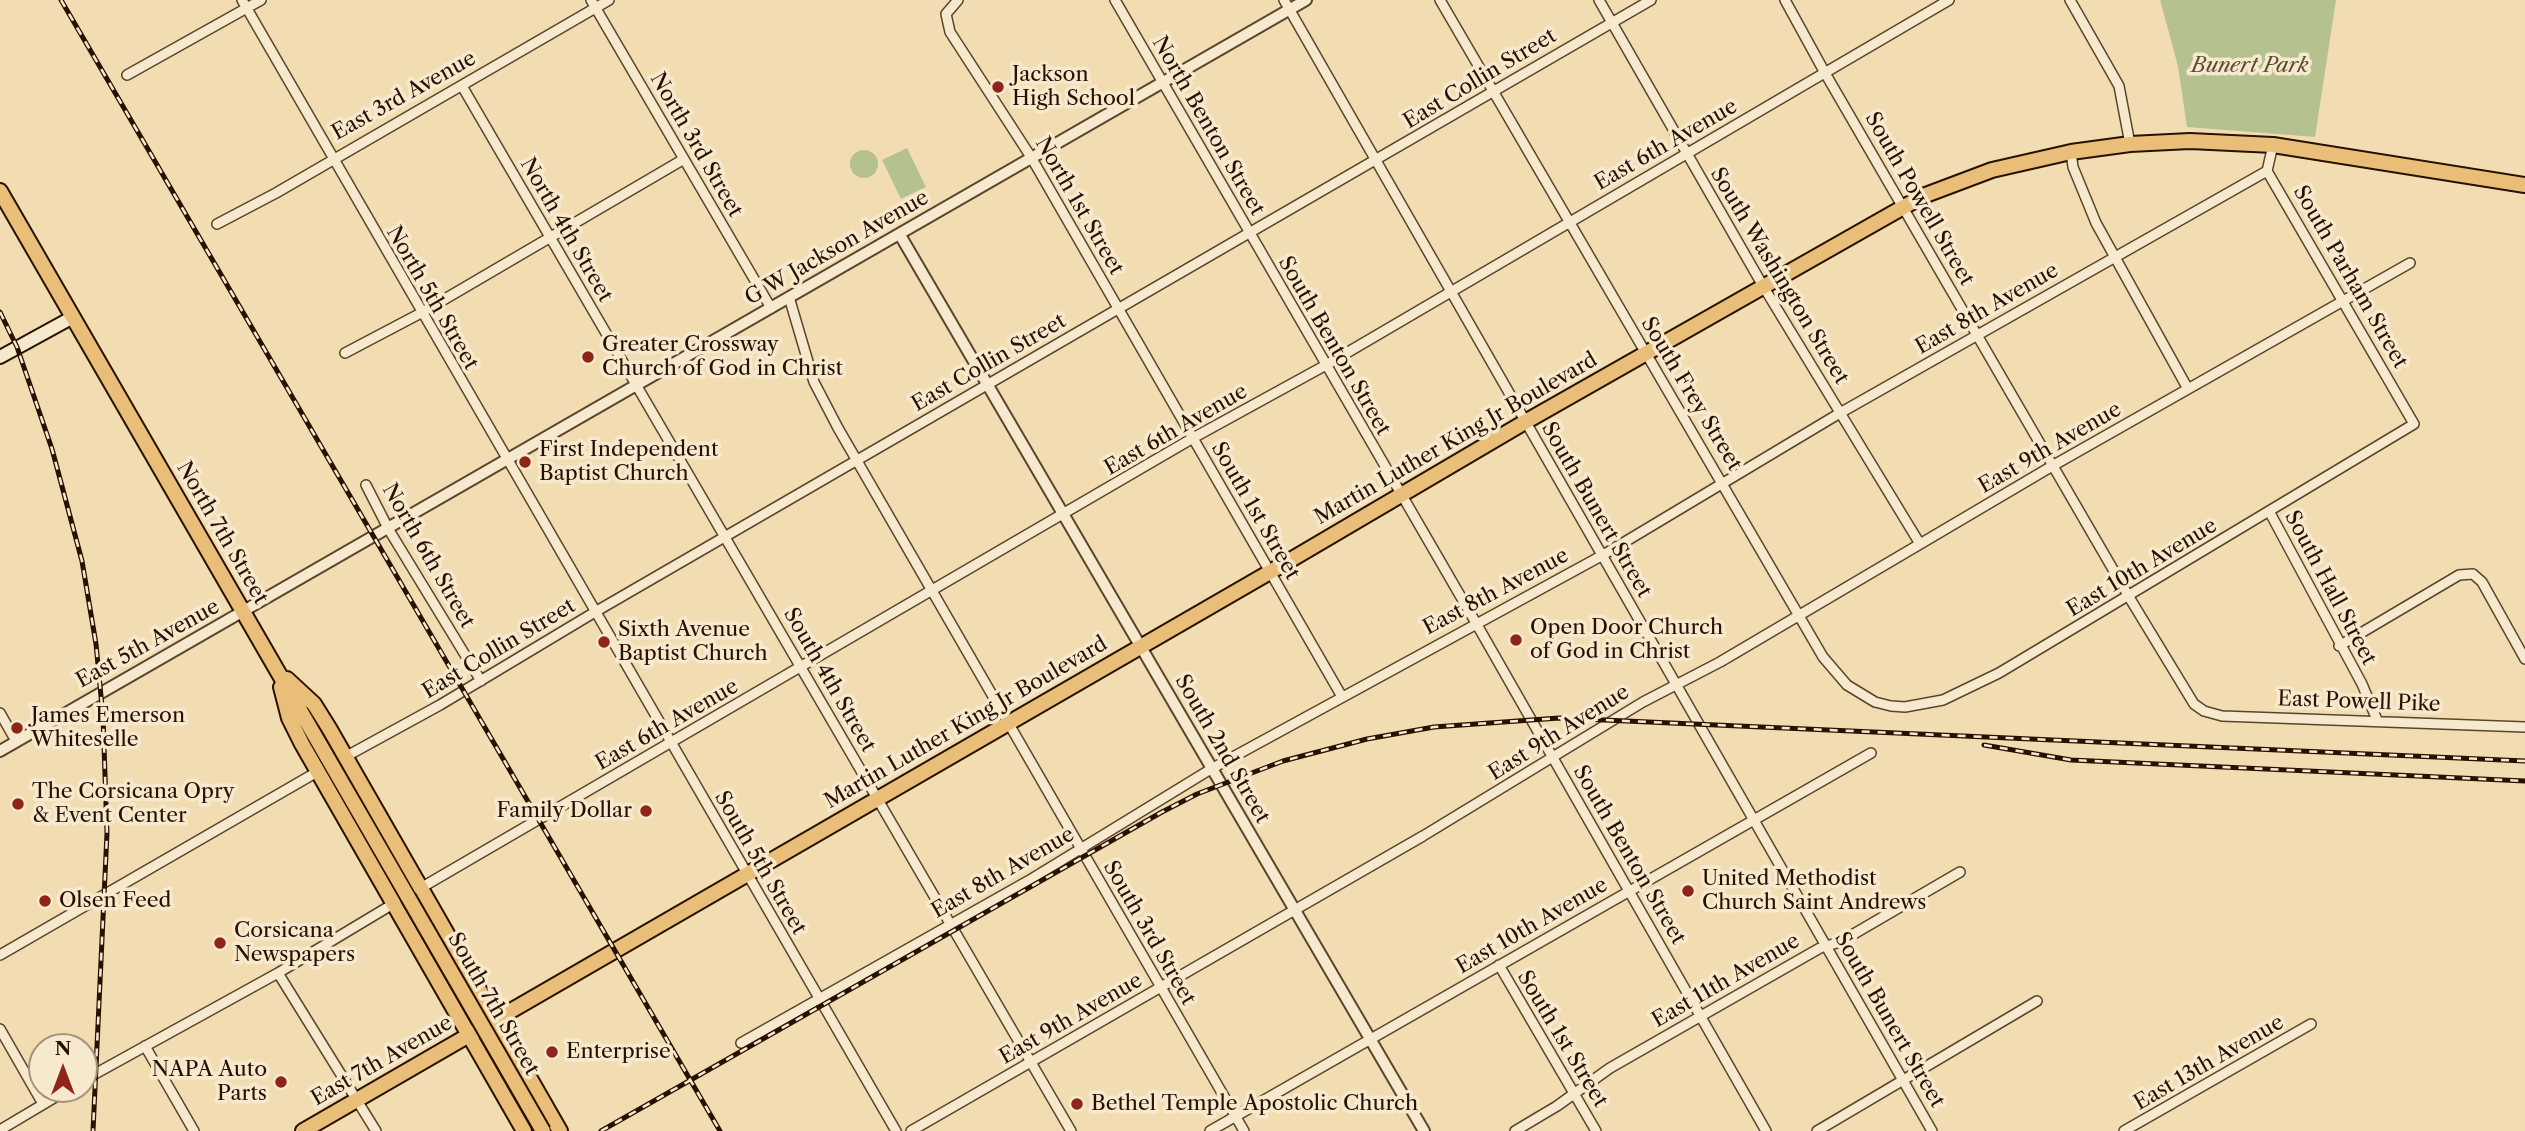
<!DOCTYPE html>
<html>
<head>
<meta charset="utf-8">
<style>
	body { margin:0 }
	#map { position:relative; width:2525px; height:1131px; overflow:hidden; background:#f2ddb2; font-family:"Libre Caslon Text",serif }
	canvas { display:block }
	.north { position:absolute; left:28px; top:1033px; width:70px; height:70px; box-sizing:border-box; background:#f7e9cd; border:2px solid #a5937b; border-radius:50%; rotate:0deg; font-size:19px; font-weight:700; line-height:28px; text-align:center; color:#291100 }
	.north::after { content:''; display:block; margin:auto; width:24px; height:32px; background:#8f2418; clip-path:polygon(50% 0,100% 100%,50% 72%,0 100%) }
</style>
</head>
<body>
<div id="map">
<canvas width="2525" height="1131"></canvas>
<div class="north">N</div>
</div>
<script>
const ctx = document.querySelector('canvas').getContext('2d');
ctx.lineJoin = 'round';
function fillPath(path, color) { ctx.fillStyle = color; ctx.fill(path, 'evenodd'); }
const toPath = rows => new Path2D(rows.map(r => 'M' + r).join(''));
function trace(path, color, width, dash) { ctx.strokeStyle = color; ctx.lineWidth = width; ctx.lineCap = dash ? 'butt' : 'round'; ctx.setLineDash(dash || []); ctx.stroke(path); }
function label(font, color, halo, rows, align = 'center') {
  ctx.font = font + ' "Libre Caslon Text",serif'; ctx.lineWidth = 7; ctx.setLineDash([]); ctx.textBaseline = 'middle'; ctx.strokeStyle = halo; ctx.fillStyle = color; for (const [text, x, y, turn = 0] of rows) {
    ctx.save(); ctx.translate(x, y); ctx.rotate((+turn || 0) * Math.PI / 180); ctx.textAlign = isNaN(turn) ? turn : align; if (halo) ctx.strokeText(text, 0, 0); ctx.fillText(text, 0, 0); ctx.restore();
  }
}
fillPath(toPath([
	[2160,0,2336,0,2315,137,2187,127,2178,66],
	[907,148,926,187,901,199,882,160],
	'850 164a14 14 0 1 1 28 0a14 14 0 1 1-28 0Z'
]), '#b5c290');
const minor = toPath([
	[242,0,896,1131],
	[591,0,771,308],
	[958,0,946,14,950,32,1031,157,1341,695],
	[1115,0,1476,623,1766,1131],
	[1284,0,1932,1131],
	[1440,0,1823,657,1847,685,1875,702,1891,706,1905,707,1943,700,1999,673,2414,424,2267,171,2273,145],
	[1599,0,1763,286,1920,544],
	[1785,0,1825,73,2129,597,2194,704,2204,711,2222,716,2525,727],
	[2070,0,2119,86,2130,144],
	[127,75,261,0],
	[462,86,1071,1131],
	[2071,152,2073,167,2096,223,2188,389],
	[217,224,276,193,609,0],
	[789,297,814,382,838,428,1244,1131],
	[345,353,421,313,684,159],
	[366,485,389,530,481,681],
	[2269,511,2362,684,2377,720],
	[2339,646,2459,575,2473,574,2482,582,2525,659],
	[0,713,16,741],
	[345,757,440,705,595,612,1651,0],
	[419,889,1193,438,1326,365,1949,0],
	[0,955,317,772],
	[1499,965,1596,1131],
	[278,973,376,1131],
	[0,1029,43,1104],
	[741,1043,1028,881,1211,769,1603,555,1840,413,2267,171],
	[145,1046,194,1131],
	[84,1080,278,973,393,904],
	[0,1130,69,1089],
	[911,1131,1423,836,1643,702,1720,662,2054,465,2410,263],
	[1210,1131,1871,753],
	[1515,1131,1557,1106,1610,1068,1820,948,1840,942,1960,872],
	[1817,1131,2037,1001],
	[2124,1131,2311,1024]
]);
const tertiary = toPath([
	[900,235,1424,1131],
	[0,751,1306,0]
]);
const secondary = toPath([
	[0,357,73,317]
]);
const primary = toPath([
	[0,191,408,897],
	[287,679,314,704,329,728,560,1131],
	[281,687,289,718,302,744,524,1131],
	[303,1131,1270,572,1525,422,1923,196,1992,170,2071,152,2130,144,2190,141,2273,145,2525,185]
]);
trace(minor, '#5b442c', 12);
trace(tertiary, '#5b442c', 14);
trace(secondary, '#291100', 16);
trace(primary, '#291100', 18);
trace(minor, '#f7e9cd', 9);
trace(tertiary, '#f7e9cd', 10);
trace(secondary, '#f7e9cd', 12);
trace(primary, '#e9be79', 14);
const rail = toPath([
	[61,0,720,1131],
	[0,312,17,347,52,449,82,561,96,644,103,717,107,833,93,1131],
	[1984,745,2071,760,2525,781],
	[601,1131,1162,812,1197,794,1283,761,1367,739,1434,727,1559,718,2525,761]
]);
trace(rail, '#291100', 5);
trace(rail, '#f7e9cd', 2.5, [8]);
const primaryBridge = toPath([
	[408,897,543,1131]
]);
trace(primaryBridge, '#291100', 18, []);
trace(primaryBridge, '#e9be79', 14);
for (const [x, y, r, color] of [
	[998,87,7,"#8f2418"],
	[588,357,7,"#8f2418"],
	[525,462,7,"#8f2418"],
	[1516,640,7,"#8f2418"],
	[604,642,7,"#8f2418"],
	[17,728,7,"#8f2418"],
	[18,804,7,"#8f2418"],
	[646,811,7,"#8f2418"],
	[1688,891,7,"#8f2418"],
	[45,901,7,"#8f2418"],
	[220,943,7,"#8f2418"],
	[552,1052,7,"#8f2418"],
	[281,1082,7,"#8f2418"],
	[1077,1104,7,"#8f2418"]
]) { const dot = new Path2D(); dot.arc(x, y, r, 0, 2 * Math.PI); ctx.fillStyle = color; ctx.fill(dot); trace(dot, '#f7e9cd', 2.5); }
label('italic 21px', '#5a4f32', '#f7e9cd', [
	["Bunert Park",2250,66]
]);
label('21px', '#291100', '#f7e9cd', [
	["Jackson",1012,75],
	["High School",1012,99],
	["Greater Crossway",602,345],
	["Church of God in Christ",602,369],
	["First Independent",539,450],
	["Baptist Church",539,474],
	["Open Door Church",1530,628],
	["of God in Christ",1530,652],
	["Sixth Avenue",618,630],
	["Baptist Church",618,654],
	["James Emerson",31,716],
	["Whiteselle",31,740],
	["The Corsicana Opry",32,792],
	["& Event Center",32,816],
	["Family Dollar",632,811,"right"],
	["United Methodist",1702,879],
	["Church Saint Andrews",1702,903],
	["Olsen Feed",59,901],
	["Corsicana",234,931],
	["Newspapers",234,955],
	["Enterprise",566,1052],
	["NAPA Auto",267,1070,"right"],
	["Parts",267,1094,"right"],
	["Bethel Temple Apostolic Church",1091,1104]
], 'left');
label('21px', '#291100', '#f7e9cd', [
	["East Collin Street",1480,79,-31],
	["East 3rd Avenue",404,96,-29],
	["North Benton Street",1208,126,60],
	["North 3rd Street",696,145,60],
	["East 6th Avenue",1666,145,-30],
	["South Powell Street",1919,199,60],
	["North 1st Street",1079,206,60],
	["North 4th Street",566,230,60],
	["G W Jackson Avenue",837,248,-30],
	["South Washington Street",1779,276,59],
	["South Parham Street",2350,277,60],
	["North 5th Street",432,298,60],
	["East 8th Avenue",1987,309,-30],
	["South Benton Street",1334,346,60],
	["East Collin Street",989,363,-30],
	["South Frey Street",1691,394,59],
	["East 6th Avenue",1176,430,-30],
	["Martin Luther King Jr Boulevard",1456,439,-30],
	["East 9th Avenue",2050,448,-30],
	["South Bunert Street",1596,510,60],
	["South 1st Street",1255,511,60],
	["North 7th Street",222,533,60],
	["North 6th Street",428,556,60],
	["East 10th Avenue",2142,568,-31],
	["South Hall Street",2330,588,62],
	["East 8th Avenue",1496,592,-28],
	["East 5th Avenue",148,644,-29],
	["East Collin Street",499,649,-31],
	["South 4th Street",829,680,60],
	["East Powell Pike",2359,702,2],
	["Martin Luther King Jr Boulevard",966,723,-30],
	["East 6th Avenue",667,725,-30],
	["East 9th Avenue",1559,733,-32],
	["South 2nd Street",1222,749,60],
	["South Benton Street",1629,855,60],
	["South 5th Street",760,863,60],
	["East 8th Avenue",1003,873,-30],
	["East 10th Avenue",1532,926,-30],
	["South 3rd Street",1149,933,60],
	["East 11th Avenue",1726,981,-30],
	["South 7th Street",493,1004,60],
	["East 9th Avenue",1071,1019,-30],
	["South Bunert Street",1889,1020,60],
	["South 1st Street",1562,1039,59],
	["East 7th Avenue",382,1061,-30],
	["East 13th Avenue",2209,1063,-30]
]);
</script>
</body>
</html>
